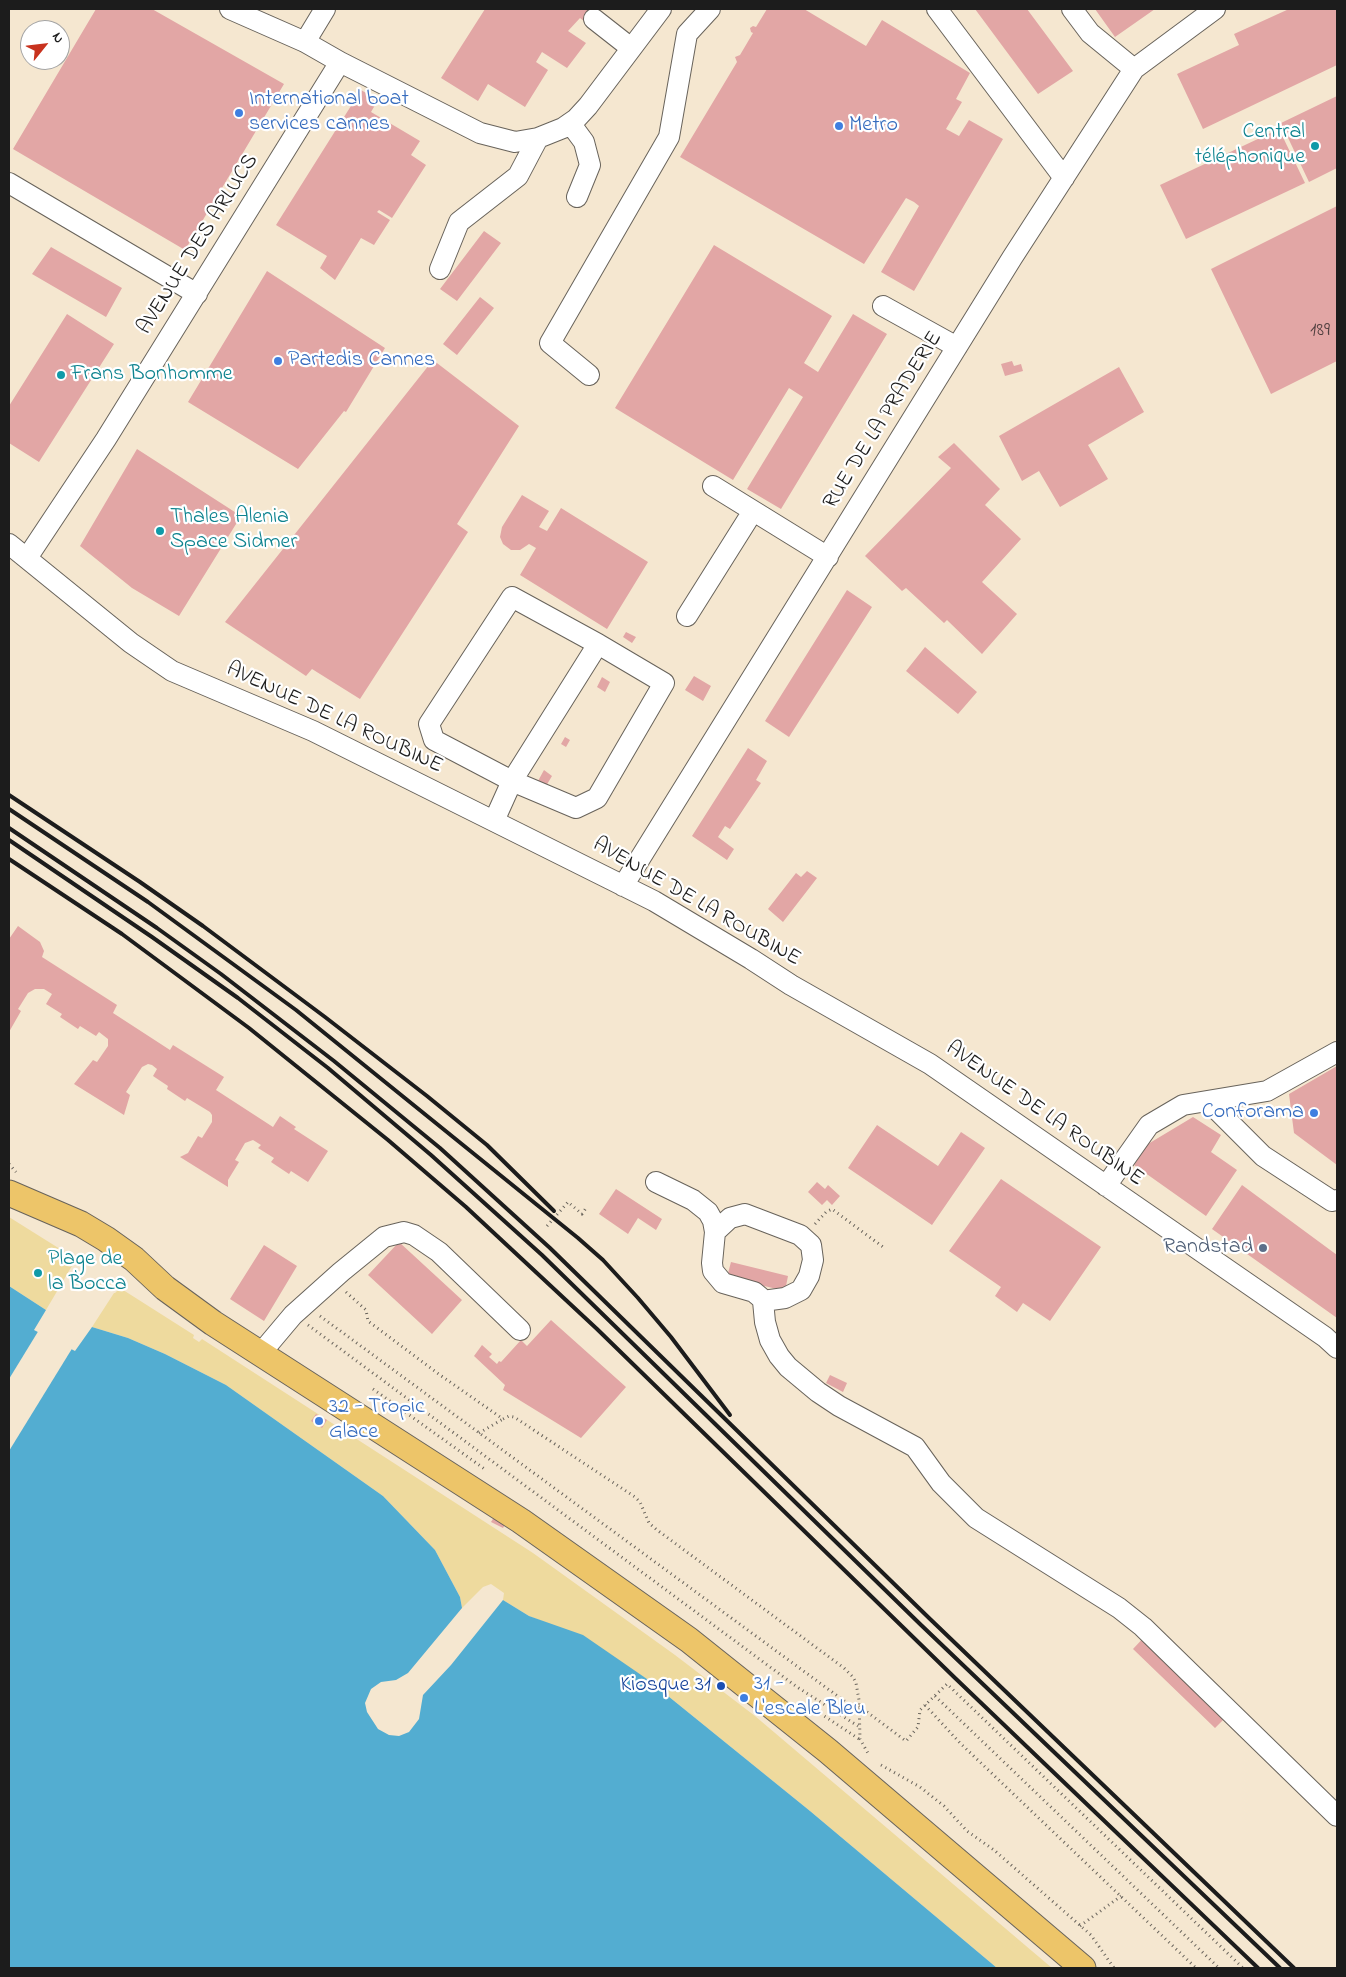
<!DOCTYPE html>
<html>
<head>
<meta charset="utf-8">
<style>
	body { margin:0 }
	#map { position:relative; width:1346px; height:1977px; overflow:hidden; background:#f5e7d0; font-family:"Indie Flower",sans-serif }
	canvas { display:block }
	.frame { position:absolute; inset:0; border:10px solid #1c1c1c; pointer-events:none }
	.north { position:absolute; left:20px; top:20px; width:50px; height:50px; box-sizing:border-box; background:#fff; border:1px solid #a4a4a4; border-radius:50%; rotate:61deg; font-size:14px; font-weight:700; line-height:20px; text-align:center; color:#1c1c1c }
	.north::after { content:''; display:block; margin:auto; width:18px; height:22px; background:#c8321e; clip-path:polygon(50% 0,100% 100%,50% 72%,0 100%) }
</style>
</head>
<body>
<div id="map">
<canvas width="1346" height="1977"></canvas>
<div class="frame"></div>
<div class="north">N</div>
</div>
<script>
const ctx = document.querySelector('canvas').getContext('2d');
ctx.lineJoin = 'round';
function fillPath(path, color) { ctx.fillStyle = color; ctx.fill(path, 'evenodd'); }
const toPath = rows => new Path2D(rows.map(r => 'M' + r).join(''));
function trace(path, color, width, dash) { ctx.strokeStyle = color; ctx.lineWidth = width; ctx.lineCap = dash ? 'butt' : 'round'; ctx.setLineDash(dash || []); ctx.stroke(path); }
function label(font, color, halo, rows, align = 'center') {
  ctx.font = font + ' "Indie Flower",sans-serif'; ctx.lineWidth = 4.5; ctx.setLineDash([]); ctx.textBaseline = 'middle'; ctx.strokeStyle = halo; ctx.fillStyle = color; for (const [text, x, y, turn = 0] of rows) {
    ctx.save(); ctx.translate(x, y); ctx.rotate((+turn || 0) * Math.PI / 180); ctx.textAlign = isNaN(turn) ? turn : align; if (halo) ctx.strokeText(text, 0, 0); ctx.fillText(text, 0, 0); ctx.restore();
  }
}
fillPath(toPath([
	[9,1217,76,1259,46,1310,9,1286],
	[120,1288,194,1335,193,1338,199,1342,202,1339,533,1553,675,1655,755,1716,1052,1968,997,1968,810,1811,647,1679,554,1626,529,1616,503,1600,504,1593,491,1584,483,1587,462,1608,460,1597,435,1550,383,1496,226,1385,165,1354,128,1338,92,1327,114,1293,115,1293]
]), '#eeda9e');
fillPath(toPath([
	[9,1286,46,1310,34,1330,75,1351,92,1327,128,1338,165,1354,226,1385,383,1496,435,1550,460,1597,462,1608,408,1673,396,1680,381,1682,371,1689,365,1703,367,1712,378,1729,389,1735,399,1736,409,1732,419,1719,423,1695,451,1665,503,1600,529,1616,583,1635,647,1679,810,1811,997,1968,9,1968]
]), '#53add1');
fillPath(toPath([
	[39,1330,73,1347,9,1451,9,1379]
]), '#f5e7d0');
fillPath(toPath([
	[96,9,152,9,284,84,185,250,13,149],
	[485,9,601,9,589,25,580,18,568,31,586,43,567,68,542,52,536,62,548,70,525,107,488,84,478,101,441,78],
	[767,9,804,9,866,46,882,20,970,73,956,99,962,102,946,129,959,136,969,120,1003,139,914,291,881,272,919,206,914,202,906,198,864,264,680,157,737,62,735,57,740,55,753,33,751,32,750,28,753,26,756,27],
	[975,9,1027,9,1073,71,1038,94],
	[1095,9,1155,9,1115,37],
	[1289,9,1337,9,1337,65,1203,129,1177,74,1239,45,1234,34],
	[361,90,378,100,371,112,420,141,411,155,426,165,392,218,379,210,377,212,390,220,374,245,361,238,335,280,320,268,327,256,276,225],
	[1337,96,1337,168,1309,182,1281,123],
	[1279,129,1305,183,1186,239,1160,185],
	[1337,206,1337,361,1271,394,1211,269],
	[484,231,501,243,457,301,440,289],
	[714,245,832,316,804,363,818,372,853,314,887,334,781,509,747,489,803,397,789,388,733,480,615,408],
	[51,247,122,288,106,317,32,274],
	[267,271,385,348,346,412,344,411,298,469,188,402],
	[480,297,494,308,457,355,443,344],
	[67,314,114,344,39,462,9,443,9,406],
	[433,360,519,426,457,524,468,532,360,699,312,669,306,676,225,622],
	[1012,361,1014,366,1021,364,1023,371,1005,376,1001,364],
	[1119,367,1144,412,1088,445,1108,479,1060,507,1039,471,1022,481,999,436],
	[954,443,1000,489,985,505,1021,539,982,582,1017,614,982,654,947,620,944,623,906,588,902,591,865,556,951,468,938,457],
	[137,449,241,516,179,616,132,588,80,546],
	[522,495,549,511,539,527,547,531,561,508,648,562,607,629,520,575,536,548,529,544,520,550,511,550,503,544,500,537,502,527],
	[847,590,872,607,789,737,765,721],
	[626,632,636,637,632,643,623,637],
	[925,647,977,692,958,714,906,671],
	[694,676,711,686,703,701,685,690],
	[602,677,610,682,605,692,597,687],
	[565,737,570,740,566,747,561,744],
	[748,748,767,761,756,780,761,783,730,829,725,826,718,837,734,849,727,860,692,836],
	[544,770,552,776,546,786,538,781],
	[807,871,817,878,783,922,768,909,796,873,801,877],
	[18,926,40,942,44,951,42,957,117,1005,113,1013,170,1050,173,1045,224,1077,216,1090,273,1127,280,1116,296,1127,294,1129,328,1151,308,1182,291,1171,289,1174,271,1162,274,1158,258,1148,261,1145,253,1140,245,1143,235,1160,239,1162,228,1180,228,1187,180,1157,188,1153,198,1136,202,1138,212,1122,212,1115,210,1112,187,1098,185,1101,167,1089,168,1086,153,1076,157,1069,152,1065,148,1064,142,1067,126,1092,130,1095,124,1115,74,1084,93,1060,97,1062,108,1046,108,1039,99,1032,96,1036,80,1026,78,1029,60,1017,62,1014,46,1004,52,994,44,989,35,989,28,993,18,1009,21,1011,9,1032,9,939],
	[1337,1066,1337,1165,1294,1133,1289,1094],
	[1193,1117,1221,1135,1211,1152,1237,1170,1206,1216,1134,1165,1148,1144],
	[877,1125,938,1166,961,1132,985,1148,932,1225,848,1168],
	[1001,1179,1101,1247,1050,1321,1023,1303,1017,1312,995,1296,1001,1287,949,1251],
	[817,1182,825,1189,828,1185,840,1196,832,1205,827,1200,822,1205,808,1192],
	[1242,1185,1337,1255,1337,1318,1212,1229],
	[616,1189,662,1219,656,1230,638,1218,628,1234,599,1214],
	[399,1242,462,1300,432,1334,368,1275],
	[264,1245,297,1266,264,1321,230,1299],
	[731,1262,788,1276,785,1291,727,1277],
	[551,1320,626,1387,581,1438,503,1390,505,1385,474,1356,482,1345,492,1354,489,1357,497,1364,499,1361,501,1362,521,1340,527,1346],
	[830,1375,847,1383,843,1392,826,1383],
	[316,1414,327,1420,322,1428,311,1421],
	[496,1514,507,1521,503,1528,491,1522],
	[1147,1634,1228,1715,1215,1728,1133,1649]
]), '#e2a6a5');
const minor = toPath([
	[230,9,305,42,340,62],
	[937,9,1064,178],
	[1072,9,1090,33,1134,69],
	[594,19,631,48],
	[305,42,325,9],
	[570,123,584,142,590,165,577,197],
	[9,183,197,294],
	[440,269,459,222,518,176,538,138],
	[883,306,957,347],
	[589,375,550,343,669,137,687,34,710,9],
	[713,486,828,557],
	[9,544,131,643,172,671,313,731,654,901,751,959,791,985,930,1064,1325,1337,1337,1348],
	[27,558,106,439,340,62,480,133,515,142,538,138,563,128,576,119,588,106,661,9],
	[687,616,753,511],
	[494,821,512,781,598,644,512,597,429,724,434,740,512,781,576,808,597,798,664,683,598,644],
	[623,886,1012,258,1134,69,1215,9],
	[1208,1101,1263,1156,1332,1201,1337,1200],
	[656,1182,693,1200,708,1212,713,1221,715,1232,712,1263,713,1271,723,1283,754,1292,760,1297,763,1301,765,1322,770,1340,779,1356,788,1367,818,1392,839,1406,915,1447,941,1483,976,1518,1119,1608,1143,1627,1337,1816],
	[1106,1186,1149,1125,1183,1105,1267,1091,1337,1052],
	[715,1232,730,1218,745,1214,800,1235,811,1245,813,1260,809,1276,801,1290,785,1298,763,1301],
	[261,1353,293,1315,341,1272,384,1237,404,1232,414,1235,439,1252,520,1330]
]);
const major = toPath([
	[9,1193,81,1224,106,1239,134,1259,165,1288,213,1323,521,1521,689,1640,828,1751,1083,1968]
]);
trace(minor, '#68635b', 22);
trace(major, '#68635b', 27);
trace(toPath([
	[9,1164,16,1172],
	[815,1224,826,1212,832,1209,883,1247],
	[547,1226,568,1202,582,1214,586,1208],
	[346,1292,366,1310,368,1321,440,1375,503,1419,509,1416,514,1417,635,1497,640,1502,649,1523,657,1530,844,1668,853,1677,856,1683,859,1700,860,1739,869,1755],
	[320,1316,858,1711],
	[308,1325,735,1641,797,1687,858,1726],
	[373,1389,486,1470],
	[479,1433,503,1419],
	[935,1696,1219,1968],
	[925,1705,960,1743,1196,1968],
	[859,1706,906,1741,918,1727,920,1710,947,1684,1243,1968],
	[812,1708,859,1739],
	[881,1765,920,1787,944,1806,967,1831,994,1850,1091,1935,1114,1968],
	[1080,1926,1121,1896]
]), '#68635b', 3, [1, 4]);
trace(minor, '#fff', 20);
trace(major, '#edc569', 25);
trace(toPath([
	[9,795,140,882,203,926,325,1017,427,1096,487,1145,554,1211],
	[9,809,148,902,296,1010,578,1238,603,1260,638,1298,671,1337,730,1415],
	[9,828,157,928,221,974,334,1061,440,1148,550,1248,929,1618,1294,1968],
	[9,840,152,937,238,998,328,1068,431,1155,542,1255,920,1624,1280,1968],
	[9,859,122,934,249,1028,388,1140,466,1207,597,1329,954,1677,1258,1968]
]), '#1c1c1c', 4);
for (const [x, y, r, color] of [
	[239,113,5,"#3f7fe0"],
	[839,126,5,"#3f7fe0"],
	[1315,146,5,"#0f9aa8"],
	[278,361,5,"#3f7fe0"],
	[61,375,5,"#0f9aa8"],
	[160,531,5,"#0f9aa8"],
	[1314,1113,5,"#3f7fe0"],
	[1263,1248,5,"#5c6f8a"],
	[38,1273,5,"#0f9aa8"],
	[319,1421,5,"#3f7fe0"],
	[721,1686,5,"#1a4fb4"],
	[744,1698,5,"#3f7fe0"]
]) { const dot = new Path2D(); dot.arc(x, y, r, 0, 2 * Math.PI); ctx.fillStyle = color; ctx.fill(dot); trace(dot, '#fff', 2); }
label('20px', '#4e3e3e', null, [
	["189",1320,332]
]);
label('22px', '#366cbe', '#fff', [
	["International boat",249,100],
	["services cannes",249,125],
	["Metro",849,126],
	["Partedis Cannes",288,361],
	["Conforama",1304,1113,"right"],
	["32 - Tropic",329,1408],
	["Glace",329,1433],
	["31 -",754,1685],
	["L'escale Bleu",754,1710]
], 'left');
label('22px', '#0d838f', '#fff', [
	["Central",1305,133,"right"],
	["téléphonique",1305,158,"right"],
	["Frans Bonhomme",71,375],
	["Thales Alenia",170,518],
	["Space Sidmer",170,543],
	["Plage de",48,1260],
	["la Bocca",48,1285]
], 'left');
label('22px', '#1c1c1c', '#fff', [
	["AVENUE DES ARLUCS",199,245,-58],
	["RUE DE LA PRADERIE",884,421,-58],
	["AVENUE DE LA ROUBINE",334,719,25],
	["AVENUE DE LA ROUBINE",696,903,30],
	["AVENUE DE LA ROUBINE",1044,1115,35]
]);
label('22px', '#4e5e75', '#fff', [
	["Randstad",1253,1248]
], 'right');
label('22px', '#164399', '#fff', [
	["Kiosque 31",711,1686]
], 'right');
</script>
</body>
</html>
